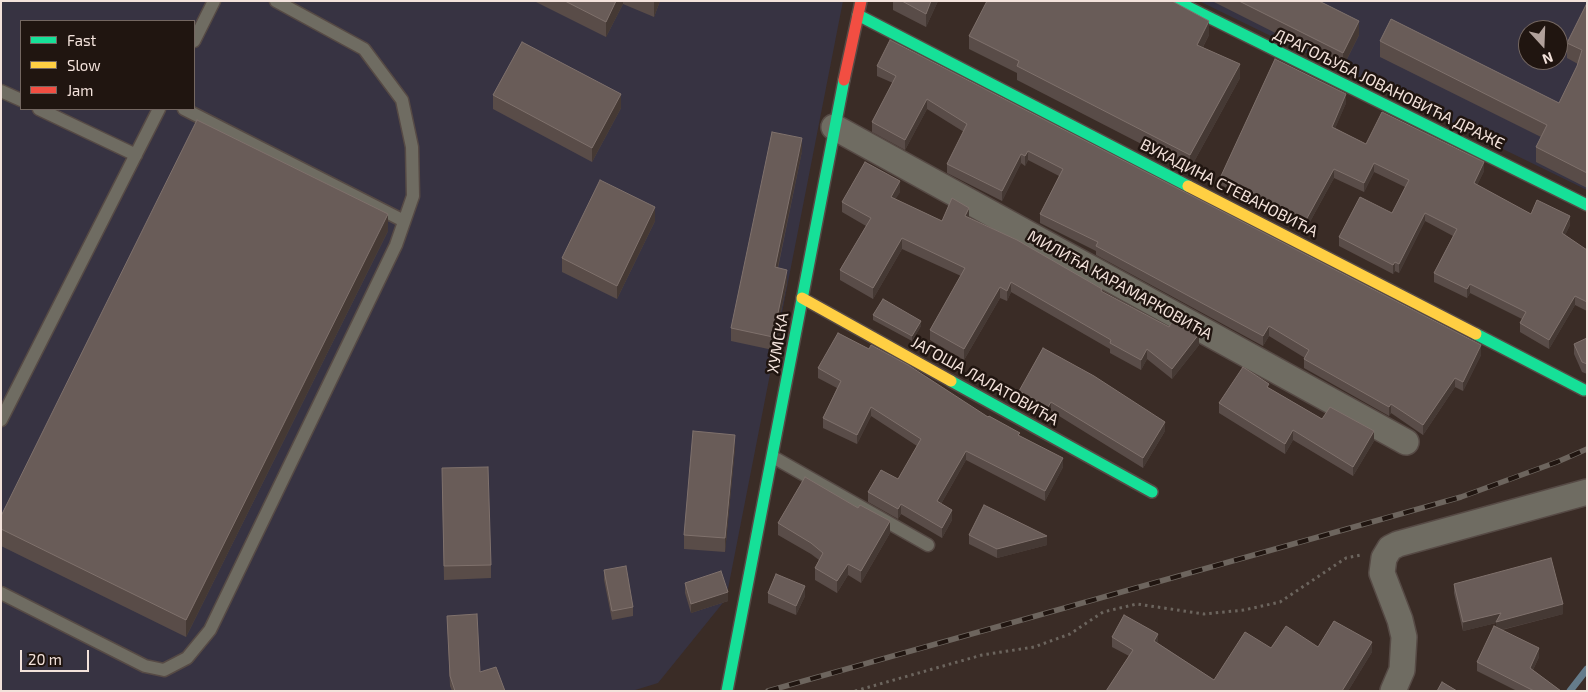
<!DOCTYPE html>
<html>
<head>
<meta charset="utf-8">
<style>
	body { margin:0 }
	#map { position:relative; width:1588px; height:692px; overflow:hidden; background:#3a2c26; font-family:"Exo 2",sans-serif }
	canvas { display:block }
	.frame { position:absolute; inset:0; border:2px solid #f3e2db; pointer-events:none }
	.legend { position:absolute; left:20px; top:20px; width:175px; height:90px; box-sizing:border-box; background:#201510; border:1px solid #746761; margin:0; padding:6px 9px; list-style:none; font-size:15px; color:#f3e2db }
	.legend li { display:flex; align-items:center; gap:10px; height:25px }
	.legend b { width:25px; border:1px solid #746761 }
	.north { position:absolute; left:1518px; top:20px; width:50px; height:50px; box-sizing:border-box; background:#201510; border:1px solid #746761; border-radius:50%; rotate:160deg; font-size:14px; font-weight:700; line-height:20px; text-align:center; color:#f3e2db }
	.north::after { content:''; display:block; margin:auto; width:18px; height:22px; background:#b2a29c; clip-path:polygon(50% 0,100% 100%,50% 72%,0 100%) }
	.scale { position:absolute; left:20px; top:650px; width:69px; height:22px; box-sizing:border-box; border:2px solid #f3e2db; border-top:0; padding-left:6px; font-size:15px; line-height:18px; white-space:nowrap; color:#f3e2db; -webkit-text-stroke:4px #201510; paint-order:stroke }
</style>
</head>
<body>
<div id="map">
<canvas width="1588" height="692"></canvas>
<div class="frame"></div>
<ul class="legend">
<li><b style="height:6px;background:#16e098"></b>Fast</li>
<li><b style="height:6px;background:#ffcf43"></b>Slow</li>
<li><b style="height:6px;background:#f24e42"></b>Jam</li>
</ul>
<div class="north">N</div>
<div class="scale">20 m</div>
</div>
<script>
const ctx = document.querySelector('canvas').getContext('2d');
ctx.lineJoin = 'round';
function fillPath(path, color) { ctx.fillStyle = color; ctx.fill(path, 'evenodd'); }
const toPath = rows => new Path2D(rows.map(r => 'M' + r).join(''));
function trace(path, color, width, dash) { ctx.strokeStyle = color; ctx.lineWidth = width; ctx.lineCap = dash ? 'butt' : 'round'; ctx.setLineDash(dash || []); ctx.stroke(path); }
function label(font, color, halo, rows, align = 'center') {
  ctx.font = font + ' "Exo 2",sans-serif'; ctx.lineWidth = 5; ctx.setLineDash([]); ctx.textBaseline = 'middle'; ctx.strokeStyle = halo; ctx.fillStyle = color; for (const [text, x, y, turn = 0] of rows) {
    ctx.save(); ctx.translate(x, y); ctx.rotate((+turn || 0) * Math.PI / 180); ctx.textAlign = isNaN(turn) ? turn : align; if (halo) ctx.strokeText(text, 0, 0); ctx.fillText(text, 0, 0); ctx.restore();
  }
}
fillPath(toPath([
	[1,1,843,1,726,599,658,683,632,691,1,691],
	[21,21,194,21,194,109,21,109],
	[1199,1,1587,1,1587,190],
	[1528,30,1558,30,1558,60,1528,60]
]), '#373342');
trace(toPath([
	[1570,691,1587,669]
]), '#657c8b', 7);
const lane = toPath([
	[194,41,214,1],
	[1,91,21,100],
	[39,109,136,155],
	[184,109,404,221],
	[1,420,159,109],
	[773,457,928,545],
	[1,593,145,666,164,670,187,658,210,630,396,245,413,196,412,147,402,100,364,49,276,1]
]);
const street = toPath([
	[834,127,1406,442],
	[1393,691,1402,670,1404,637,1400,620,1382,573,1384,558,1390,548,1398,544,1587,492]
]);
const fast = toPath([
	[1176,1,1587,205],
	[858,15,1188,186],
	[1476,334,1584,390],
	[951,381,1152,492],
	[727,691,844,80]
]);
const slow = toPath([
	[1188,186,1476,334],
	[802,298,951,381]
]);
const jam = toPath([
	[844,80,861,1]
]);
trace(lane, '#564a45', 15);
trace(street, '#564a45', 28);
trace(fast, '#564a45', 14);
trace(slow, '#564a45', 14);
trace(jam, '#564a45', 14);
trace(toPath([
	[855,691,982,655,1034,647,1070,634,1103,612,1137,604,1204,614,1244,610,1280,602,1346,558,1361,555]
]), '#6c655e', 3, [2.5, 4]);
trace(lane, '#6f6c62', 12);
trace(street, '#6f6c62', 25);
trace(fast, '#16e098', 11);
trace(slow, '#ffcf43', 11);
trace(jam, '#f24e42', 11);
const rail = toPath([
	[768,691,1461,497,1557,462,1587,449]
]);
trace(rail, '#6d655e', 5.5);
trace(rail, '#201510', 4, [11]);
fillPath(toPath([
	[534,1,660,1,654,17,623,4,606,37],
	[893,1,938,1,926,27,893,10],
	[1212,1,1319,1,1359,35,1343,67],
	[1587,3,1587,188,1536,162,1536,147,1541,137,1380,57,1380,41,1559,103,1578,64,1567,58,1567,43],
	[1209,35,1203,47,1240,78,1190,169,1017,80,1017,73,969,49,969,36],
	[877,66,1481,355,1463,391,1455,387,1423,435,1391,413,1389,416,1304,368,1304,359,1305,358,1269,336,1263,346,1096,255,1096,251,1040,223,1040,214,1059,176,1028,160,1025,166,1021,163,1002,201,947,173,947,164,964,132,927,109,905,150,872,132,872,122,893,83,877,76],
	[493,95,621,108,592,162,493,109],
	[1346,103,1335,128,1366,144,1484,171,1477,185,1531,214,1570,225,1565,235,1587,250,1587,311,1575,305,1549,349,1520,332,1520,323,1522,319,1470,293,1467,298,1434,282,1434,273,1453,236,1425,221,1399,273,1395,271,1393,274,1339,246,1339,237,1392,213,1405,187,1374,172,1364,192,1334,178,1306,229,1221,185,1221,176],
	[802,151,778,268,787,283,773,350,731,341,731,328],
	[900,192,895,199,942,221,969,218,1102,292,1199,345,1172,379,1147,359,1141,370,1110,353,1110,349,1011,292,1007,301,1000,298,964,360,930,340,930,330,961,276,902,249,873,299,840,280,840,270,866,226,842,212,842,202],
	[655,221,617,299,562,272,562,258],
	[388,231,186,637,1,546,1,516],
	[873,315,921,326,912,341,873,320],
	[1587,338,1587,374,1582,372,1574,354,1574,344],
	[818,368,988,417,1020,436,1063,467,1045,501,966,460,941,504,952,520,942,538,901,514,898,519,868,502,868,492,898,479,917,446,871,416,857,444,823,428,823,418,837,388,818,378],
	[1269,388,1322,419,1374,441,1353,476,1293,440,1285,454,1219,413,1219,403],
	[1019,391,1165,431,1143,468,1051,411,1048,416,1019,400],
	[735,448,725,552,684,549,684,535],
	[442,482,491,565,491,578,444,580],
	[778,523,890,533,861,583,848,575,837,593,815,580,815,568,819,560,811,554,778,535],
	[969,535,1047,545,997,558,969,544],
	[604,570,633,607,633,616,612,620,604,580],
	[685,583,728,601,691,613,685,593],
	[1454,584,1563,614,1502,630,1539,657,1533,670,1561,691,1517,691,1477,671,1477,662,1496,627,1496,623,1463,631,1454,593],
	[768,593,805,596,796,615,768,603],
	[447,616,480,672,505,691,452,691,450,686],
	[1112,637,1158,643,1214,680,1271,648,1318,647,1372,652,1348,691,1106,691,1129,656,1112,647]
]), '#594c48');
fillPath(toPath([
	[616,1,623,1,623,4,606,37,606,22],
	[654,1,660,1,654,17],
	[931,1,938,1,926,27,926,14],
	[1209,21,1209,35,1197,58,1197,45],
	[1359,21,1359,35,1343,67,1343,53],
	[1240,64,1240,78,1190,169,1190,155],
	[621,94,621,108,592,162,592,148],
	[1346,94,1346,103,1332,136,1332,127],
	[927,99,927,109,905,150,905,140],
	[802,138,802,151,775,280,775,267],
	[1028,151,1028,160,1025,166,1025,156],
	[1021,154,1021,163,1002,201,1002,191],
	[1484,162,1484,171,1474,192,1474,183],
	[1374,163,1374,172,1364,192,1364,183],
	[1334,169,1334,178,1306,229,1306,220],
	[900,181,900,192,891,207,891,197],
	[655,207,655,221,617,299,617,286],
	[969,208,969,218,965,216],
	[1425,213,1425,221,1399,273,1399,264],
	[388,214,388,231,186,637,186,620],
	[1570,216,1570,225,1562,242,1562,233],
	[902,238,902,249,873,299,873,288],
	[1395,262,1395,271,1393,274,1393,265],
	[787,270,787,283,773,350,773,337],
	[1011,282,1011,292,1007,301,1007,291],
	[1470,284,1470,293,1467,298,1467,289],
	[1000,287,1000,298,964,360,964,349],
	[1575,296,1575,305,1549,349,1549,340],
	[921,321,921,326,912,341,912,336],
	[1269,326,1269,336,1263,346,1263,336],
	[1199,334,1199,345,1172,379,1172,369],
	[1481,345,1481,355,1463,391,1463,382],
	[1147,349,1147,359,1141,370,1141,360],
	[1455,378,1455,387,1423,435,1423,425],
	[1051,402,1051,411,1048,416,1048,407],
	[1391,404,1391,413,1389,416,1389,407],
	[871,407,871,416,857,444,857,435],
	[1165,422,1165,431,1143,468,1143,458],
	[1293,430,1293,440,1285,454,1285,444],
	[1374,431,1374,441,1353,476,1353,467],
	[735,435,735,448,725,552,725,538],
	[966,451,966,460,937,511,937,501],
	[1063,458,1063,467,1045,501,1045,491],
	[901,504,901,514,898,519,898,509],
	[952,510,952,520,942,538,942,528],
	[890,521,890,533,861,583,861,571],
	[1047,536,1047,545,997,558,997,549],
	[848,564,848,575,837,593,837,581],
	[805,586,805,596,796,615,796,606],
	[728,592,728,601,691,613,691,604],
	[1563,604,1563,614,1496,631,1496,623,1463,631,1463,622,1501,613],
	[1158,634,1158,643,1154,641],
	[1372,642,1372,652,1348,691,1342,691],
	[1539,648,1539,657,1530,676,1530,668]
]), '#453934');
const building = toPath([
	[565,1,616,1,606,22,565,1],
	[902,1,931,1,926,14,902,1],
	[987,1,1172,1,1209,21,1197,45,1240,64,1190,155,1017,66,1019,61,969,36,987,1],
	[1239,1,1319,1,1359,21,1343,53,1239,1],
	[1587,3,1587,173,1536,147,1547,125,1380,41,1391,19,1559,103,1577,66,1582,50,1567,43,1587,3],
	[890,40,1481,345,1463,382,1455,378,1423,425,1391,404,1389,407,1304,359,1309,350,1269,326,1263,336,1096,246,1098,242,1040,214,1063,169,1028,151,1025,156,1021,154,1002,191,947,164,967,124,927,99,905,140,872,122,896,76,877,66,890,40],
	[522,42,621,94,592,148,493,95,522,42],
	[1275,59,1346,94,1332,127,1366,144,1382,112,1484,162,1474,183,1531,214,1537,200,1570,216,1562,233,1587,250,1587,302,1575,296,1549,340,1520,323,1526,312,1470,284,1467,289,1434,273,1457,229,1425,213,1399,264,1395,262,1393,265,1339,237,1360,197,1392,213,1409,180,1374,163,1364,183,1334,169,1306,220,1221,176,1275,59],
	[197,120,388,214,186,620,1,529,1,516,197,120],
	[772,132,802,138,775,267,787,270,773,337,731,328,772,132],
	[865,162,900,181,891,197,942,221,952,198,969,208,965,216,1017,240,1102,289,1101,291,1169,327,1173,320,1199,334,1172,369,1147,349,1141,360,1110,343,1111,340,1011,282,1007,291,1000,287,964,349,930,330,965,268,902,238,873,288,840,270,871,218,842,202,865,162],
	[600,180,655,207,617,286,562,258,600,180],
	[883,299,921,321,912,336,873,315,883,299],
	[838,333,869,349,871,345,908,365,988,417,989,416,1020,433,1018,435,1063,458,1045,491,966,451,937,501,952,510,942,528,901,504,898,509,868,492,881,470,898,479,921,439,871,407,857,435,823,418,841,381,818,368,838,333],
	[1587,338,1587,364,1582,362,1574,344,1587,338],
	[1043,348,1094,376,1165,422,1143,458,1051,402,1048,407,1019,391,1043,348],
	[1243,367,1269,384,1267,387,1322,419,1330,407,1374,431,1353,467,1293,430,1285,444,1219,403,1243,367],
	[693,431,735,435,725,538,684,535,693,431],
	[488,467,491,565,444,566,442,468,488,467],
	[805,477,858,508,860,505,890,521,861,571,848,564,837,581,815,568,823,553,811,543,778,523,805,477],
	[984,505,1047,536,997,549,969,535,984,505],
	[1551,558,1563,604,1496,622,1501,613,1463,622,1454,584,1551,558],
	[626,566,633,607,612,611,604,570,626,566],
	[721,571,728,592,691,604,685,583,721,571],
	[776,574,805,586,796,606,768,593,776,574],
	[477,614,480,672,496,667,505,691,455,691,450,676,447,616,477,614],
	[1124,615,1158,634,1154,641,1214,680,1245,632,1271,648,1286,626,1318,647,1334,621,1372,642,1342,691,1106,691,1133,650,1112,637,1124,615],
	[1494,626,1539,648,1530,668,1561,691,1534,691,1477,662,1494,626],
	[1442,682,1457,691,1437,691,1442,682]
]);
fillPath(building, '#695c58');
trace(building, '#7f716c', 1);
label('16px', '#f3e2db', '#201510', [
	["ДРАГОЉУБА ЈОВАНОВИЋА ДРАЖЕ",1389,89,26],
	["ВУКАДИНА СТЕВАНОВИЋА",1229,188,27],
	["МИЛИЋА КАРАМАРКОВИЋА",1120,285,29],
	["ХУМСКА",778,343,-80],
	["ЈАГОША ЛАЛАТОВИЋА",985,381,29]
]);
</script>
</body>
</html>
